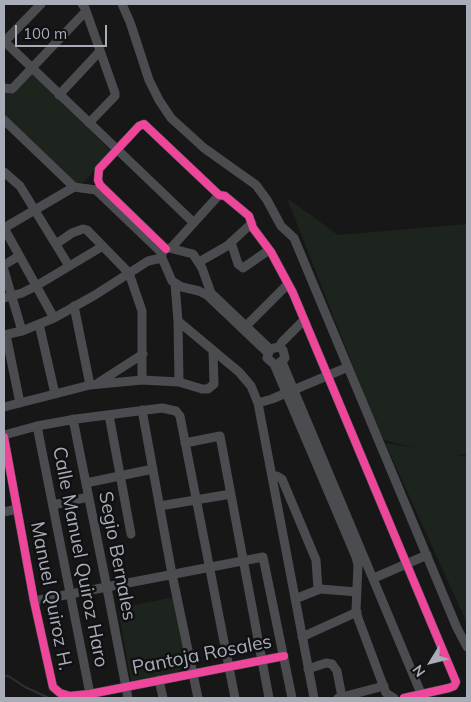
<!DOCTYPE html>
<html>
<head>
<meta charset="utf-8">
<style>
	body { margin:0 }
	#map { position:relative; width:471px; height:702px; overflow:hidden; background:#171717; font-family:Mulish,sans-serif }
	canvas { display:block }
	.frame { position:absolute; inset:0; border:5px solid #a8adb8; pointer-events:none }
	.north { position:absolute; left:406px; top:637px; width:50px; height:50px; -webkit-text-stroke:4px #111113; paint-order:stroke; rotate:234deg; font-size:14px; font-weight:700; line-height:20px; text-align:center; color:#a8adb8 }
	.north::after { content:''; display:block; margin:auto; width:18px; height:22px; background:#a8adb8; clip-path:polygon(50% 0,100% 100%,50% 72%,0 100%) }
	.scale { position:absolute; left:15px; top:25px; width:92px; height:22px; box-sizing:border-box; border:2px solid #a8adb8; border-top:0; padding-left:6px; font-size:15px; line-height:18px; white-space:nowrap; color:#a8adb8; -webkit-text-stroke:4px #111113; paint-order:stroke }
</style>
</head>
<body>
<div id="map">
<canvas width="471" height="702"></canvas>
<div class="frame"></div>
<div class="north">N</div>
<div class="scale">100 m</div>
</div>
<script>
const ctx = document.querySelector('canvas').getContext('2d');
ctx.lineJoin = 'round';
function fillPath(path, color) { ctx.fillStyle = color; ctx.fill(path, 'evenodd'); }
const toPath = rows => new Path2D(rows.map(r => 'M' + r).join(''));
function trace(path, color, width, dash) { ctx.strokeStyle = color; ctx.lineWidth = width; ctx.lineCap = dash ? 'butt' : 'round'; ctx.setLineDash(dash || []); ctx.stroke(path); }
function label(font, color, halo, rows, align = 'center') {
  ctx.font = font + ' Mulish,sans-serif'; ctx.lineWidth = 5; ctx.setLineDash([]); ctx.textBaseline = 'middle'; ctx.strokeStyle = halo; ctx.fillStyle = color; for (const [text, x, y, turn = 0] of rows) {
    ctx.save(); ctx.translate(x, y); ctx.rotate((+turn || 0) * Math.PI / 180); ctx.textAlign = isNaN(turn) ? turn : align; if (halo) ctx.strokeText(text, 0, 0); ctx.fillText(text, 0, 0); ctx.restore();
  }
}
fillPath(toPath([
	[32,72,111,151,84,182,76,183,4,115,4,91],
	[287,198,338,235,467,224,467,455,453,454,467,457,467,623,385,443,416,448,384,440,372,415],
	[175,597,188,666,181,669,177,673,131,681,118,608]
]), '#1d241e');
trace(toPath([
	[4,675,10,677,25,687,49,698]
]), '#2a3239', 2);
trace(toPath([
	[82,4,85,8,115,93,115,96,89,123],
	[122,4,130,22,149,80,159,100,171,118,204,148,256,185,267,200,281,226,294,238,457,628,467,647],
	[4,41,194,223],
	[4,42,41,4],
	[4,88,12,89,86,11],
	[59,95,100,51],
	[4,120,74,187],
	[4,172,20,186,69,266],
	[4,228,74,187,96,190,162,253],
	[4,228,54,318],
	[231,242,238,264,243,268,269,250],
	[56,244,72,233,83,229,87,230,129,273,142,311,142,380],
	[171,248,219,195],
	[166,249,100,185,98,180,99,169,139,126,144,124,219,195,225,196,249,216,253,228,271,252,293,293,456,682,454,686,449,688,404,698],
	[199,262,227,246,252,223],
	[4,265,19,256],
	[4,270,22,331],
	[175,284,178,321,179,382],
	[4,298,22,293,36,286,103,246],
	[74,306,90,385],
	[178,321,239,372,251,386,258,403,314,698],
	[39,324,55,394],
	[246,326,288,284],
	[4,335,22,331,54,318,95,295,148,261,162,258],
	[6,335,20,403],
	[279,347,282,342,304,320],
	[268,353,207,295,199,291,182,287,172,281,162,258,162,253,165,249,169,248,193,254,202,268,211,293,270,349],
	[282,362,423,698],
	[274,364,278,364,285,358,283,350,279,347,270,349,267,358,274,364,356,557,358,565,356,610,358,618,386,693,394,698],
	[98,383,143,354],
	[258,403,272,399,348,367],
	[4,407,90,385,142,380,179,382,202,389,208,389,214,384,213,350],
	[142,410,172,574,198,698],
	[109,415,131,534],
	[73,419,107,588,128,698],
	[37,426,90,694],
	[4,435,37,426,76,419,162,408,176,411,180,416,235,698],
	[4,437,34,601,53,687,60,693,70,696,90,694,284,656],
	[185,443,220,436,269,698],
	[273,478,277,476,282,479,316,560,318,590],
	[86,483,153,469],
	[53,505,88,497],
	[160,506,231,494],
	[4,512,17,509],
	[374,578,427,555],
	[295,599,320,589,357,592],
	[34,601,263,557,292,698],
	[302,637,357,612],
	[308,669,326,663,332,664,337,671,342,697],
	[159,680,163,698],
	[338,698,384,686]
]), '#4b4c50', 9);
trace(toPath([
	[166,249,100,185,98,180,99,169,139,126,144,124,219,195,225,196,249,216,253,228,271,252,293,293,456,682,454,686,449,688,404,698],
	[4,437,34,601,53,687,60,693,70,696,90,694,284,656]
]), '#ed469a', 8);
label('19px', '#a8adb8', '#111113', [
	["Segio Bernales",117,556,79],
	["Calle Manuel Quiroz Haro",80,557,79],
	["Manuel Quiroz H.",51,596,79],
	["Pantoja Rosales",202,655,-11]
]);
</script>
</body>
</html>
